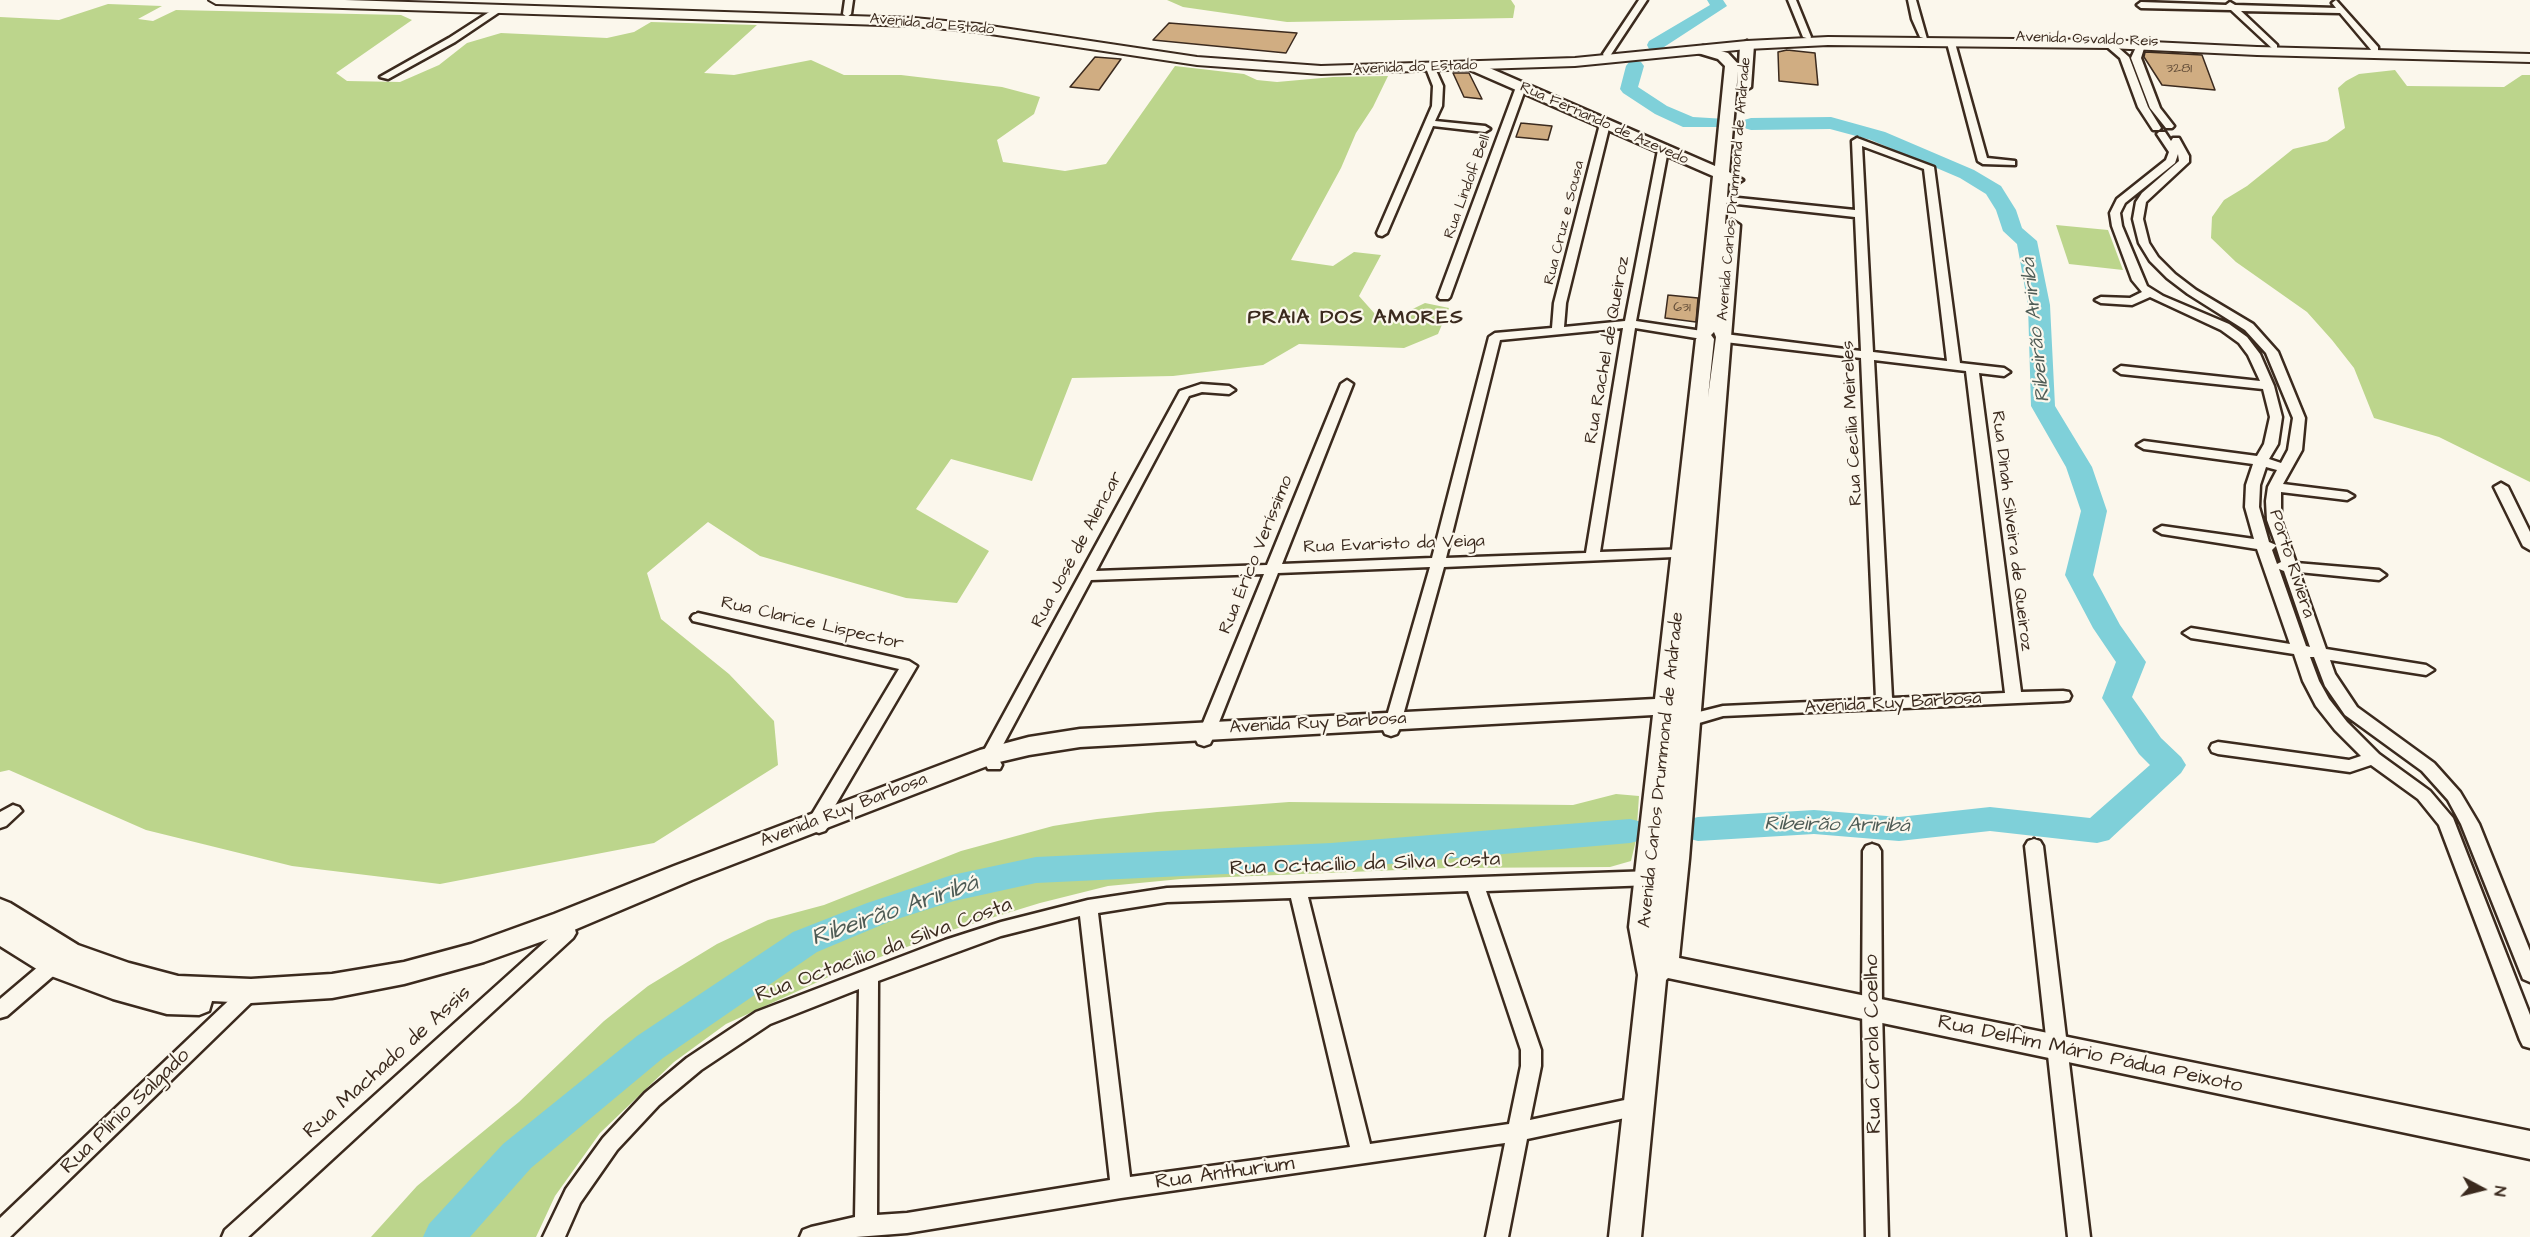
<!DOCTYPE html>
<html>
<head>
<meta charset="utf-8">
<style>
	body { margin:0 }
	#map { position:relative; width:2530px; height:1237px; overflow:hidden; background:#fbf7ec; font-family:"Architects Daughter",sans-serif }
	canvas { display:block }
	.north { position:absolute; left:2452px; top:1159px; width:60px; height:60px; -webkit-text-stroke:4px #fbf7ec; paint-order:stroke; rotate:97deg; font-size:16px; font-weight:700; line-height:24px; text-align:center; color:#3b2a1e }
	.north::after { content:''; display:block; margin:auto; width:21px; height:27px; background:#3b2a1e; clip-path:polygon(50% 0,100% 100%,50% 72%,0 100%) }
</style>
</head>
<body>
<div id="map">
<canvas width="2530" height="1237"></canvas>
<div class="north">N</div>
</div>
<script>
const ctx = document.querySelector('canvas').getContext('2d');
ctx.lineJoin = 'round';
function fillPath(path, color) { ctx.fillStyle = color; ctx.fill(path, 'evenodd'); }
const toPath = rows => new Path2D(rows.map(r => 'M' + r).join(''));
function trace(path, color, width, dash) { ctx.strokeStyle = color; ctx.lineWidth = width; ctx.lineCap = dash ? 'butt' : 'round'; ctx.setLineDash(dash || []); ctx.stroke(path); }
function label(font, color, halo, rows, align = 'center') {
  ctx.font = font + ' "Architects Daughter",sans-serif'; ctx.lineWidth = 4.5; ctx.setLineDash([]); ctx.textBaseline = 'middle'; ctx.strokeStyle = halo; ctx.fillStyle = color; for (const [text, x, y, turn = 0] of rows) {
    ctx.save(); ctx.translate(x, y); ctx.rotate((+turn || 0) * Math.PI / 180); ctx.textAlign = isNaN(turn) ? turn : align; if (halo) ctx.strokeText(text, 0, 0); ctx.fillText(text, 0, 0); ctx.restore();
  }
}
fillPath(toPath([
	[1167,0,1511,0,1515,6,1513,18,1287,22,1183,7],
	[108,4,162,6,138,19,153,21,176,10,401,15,412,20,336,73,347,81,400,82,439,65,467,43,501,33,607,38,634,32,651,22,757,25,704,73,734,75,811,60,844,75,901,75,1002,87,1040,97,1034,114,997,140,1003,162,1065,171,1106,164,1175,66,1244,74,1257,80,1277,82,1333,77,1388,76,1373,107,1356,133,1341,168,1291,260,1333,266,1354,252,1381,255,1359,296,1375,314,1392,319,1425,303,1449,308,1438,334,1404,348,1299,344,1263,365,1173,376,1072,378,1032,481,951,459,916,509,989,551,957,603,906,598,760,556,708,522,647,573,661,619,729,674,774,721,778,765,654,843,440,884,292,866,146,830,9,770,0,772,0,17,59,20],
	[2395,70,2407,86,2504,87,2522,75,2530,75,2530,482,2439,437,2374,418,2354,368,2332,340,2307,312,2236,262,2211,238,2212,217,2224,200,2247,186,2293,149,2327,141,2345,128,2338,88,2346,81,2359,74],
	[2056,225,2108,230,2123,270,2069,264],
	[1616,794,1639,796,1636,840,1631,861,1610,867,1447,868,1181,879,1108,886,1040,903,952,930,835,974,726,1024,674,1062,600,1133,555,1196,536,1237,371,1237,417,1186,519,1102,604,1021,648,986,717,944,768,920,824,905,961,851,1053,826,1097,819,1157,812,1289,802,1573,805]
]), '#bcd58c');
fillPath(toPath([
	[1707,0,1723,0,1727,6,1661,49,1649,49,1647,45,1649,41,1710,5,1707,0],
	[1635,61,1641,62,1644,66,1638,87,1667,106,1693,117,1726,119,1728,123,1726,127,1683,127,1655,114,1623,93,1620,89,1626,66,1629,62,1635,61],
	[1831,117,1885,132,1974,170,2001,186,2016,210,2022,228,2037,241,2050,305,2055,406,2092,467,2107,511,2093,575,2120,625,2146,662,2132,697,2161,738,2181,757,2186,765,2181,773,2109,840,2097,843,1990,831,1899,841,1814,834,1698,841,1686,838,1682,829,1686,820,1698,817,1814,810,1899,817,1990,807,2090,818,2150,765,2139,754,2102,698,2116,662,2093,628,2065,575,2081,511,2066,467,2031,406,2028,305,2017,244,2003,231,1996,210,1986,194,1960,178,1871,140,1830,129,1751,130,1744,128,1742,124,1744,120,1751,118,1831,117],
	[1630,819,1642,822,1646,831,1642,840,1630,843,1331,869,1036,883,954,901,891,921,817,952,663,1058,531,1168,470,1237,423,1237,429,1224,503,1144,637,1036,793,932,867,903,952,875,1036,857,1331,843,1630,819]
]), '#7fd0d9');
const building = toPath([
	[1169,23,1297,33,1286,53,1153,40,1169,23],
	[1787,50,1815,53,1818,85,1779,81,1778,52,1787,50],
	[2145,52,2202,55,2215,90,2162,85,2144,57,2145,52],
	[1095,57,1121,59,1099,90,1070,87,1095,57],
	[1453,73,1469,73,1482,99,1464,97,1453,73],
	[1521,123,1552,126,1548,140,1516,137,1521,123],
	[1668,295,1698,298,1696,322,1665,318,1668,295]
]);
fillPath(building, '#d0ad82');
trace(building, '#3b2a1e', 1.5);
const street = toPath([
	[845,0,853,0,851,14,847,17,843,14,845,0],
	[1639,0,1647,0,1610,56,1604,56,1603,54,1639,0],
	[1788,0,1796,0,1811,37,1810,39,1803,37,1788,0],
	[1908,0,1916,0,1927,39,1920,37,1912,19,1908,0],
	[2336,0,2378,47,2378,51,2372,51,2340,13,2241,11,2277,45,2277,49,2274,50,2231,10,2141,8,2137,5,2141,2,2226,5,2230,2,2235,5,2336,8,2332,3,2336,0],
	[497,7,504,9,455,42,388,79,380,77,449,38,497,7],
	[1951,40,1955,43,1987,158,2015,161,2015,165,1983,164,1978,161,1947,43,1951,40],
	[2106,42,2112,42,2129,57,2148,107,2161,128,2159,130,2153,130,2138,107,2120,58,2106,46,2106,42],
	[2138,43,2145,45,2141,58,2160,108,2174,126,2172,128,2166,128,2150,108,2131,58,2138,43],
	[1428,66,1434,66,1443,86,1442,106,1435,121,1485,126,1490,129,1485,132,1433,126,1387,233,1382,236,1378,235,1377,233,1432,106,1433,86,1426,68,1428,66],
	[1521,84,1526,87,1450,297,1448,299,1440,299,1438,297,1516,87,1521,84],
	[1605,121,1610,124,1566,303,1564,327,1625,321,1658,150,1663,147,1668,150,1636,321,1702,331,1708,335,1702,339,1635,328,1600,552,1692,549,1699,553,1697,556,1444,567,1399,730,1397,734,1391,736,1385,734,1383,730,1430,567,1278,573,1212,740,1210,744,1204,746,1198,744,1196,740,1264,574,1091,580,997,756,1002,765,1000,769,988,769,981,756,1180,391,1201,384,1229,386,1235,390,1229,394,1202,392,1189,396,1096,571,1267,565,1341,384,1347,380,1353,384,1282,564,1432,558,1489,337,1495,333,1552,328,1554,303,1600,124,1605,121],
	[1623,328,1586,553,1446,558,1500,340,1623,328],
	[2159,132,2165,132,2171,141,2173,138,2179,138,2189,156,2189,162,2146,202,2143,219,2149,243,2158,257,2175,274,2196,290,2253,324,2278,352,2305,418,2302,450,2283,484,2347,492,2354,496,2347,500,2281,492,2281,520,2296,563,2379,570,2386,575,2379,580,2299,572,2326,649,2426,665,2434,670,2426,675,2330,660,2335,674,2357,707,2434,763,2460,792,2479,824,2530,951,2530,982,2523,979,2461,824,2448,800,2422,771,2345,715,2325,686,2314,657,2310,657,2319,681,2329,699,2347,722,2379,754,2430,791,2453,818,2530,1015,2530,1048,2523,1046,2520,1040,2439,825,2418,799,2371,765,2350,772,2218,754,2212,752,2210,748,2212,744,2218,742,2349,760,2361,756,2335,730,2316,706,2303,681,2294,654,2191,638,2183,633,2191,628,2290,644,2257,549,2162,534,2155,530,2162,526,2254,539,2245,507,2246,485,2253,464,2144,449,2137,445,2144,441,2257,456,2264,444,2270,417,2263,389,2121,374,2115,370,2121,366,2260,381,2248,355,2239,343,2221,330,2150,297,2132,305,2101,303,2095,300,2101,297,2130,298,2142,292,2132,280,2112,226,2110,213,2117,199,2166,160,2169,152,2157,134,2159,132],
	[2178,154,2179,161,2142,193,2136,202,2133,219,2139,243,2150,261,2167,278,2188,294,2245,330,2266,353,2293,418,2288,450,2281,463,2269,459,2278,444,2282,417,2274,386,2260,354,2247,337,2229,324,2163,296,2147,286,2122,226,2120,213,2125,203,2175,163,2178,154],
	[2266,467,2277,470,2268,487,2266,501,2267,520,2276,545,2269,542,2259,507,2260,485,2266,467],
	[2276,546,2281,562,2277,564,2272,550,2276,546],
	[2279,569,2284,571,2310,647,2306,646,2279,569],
	[1857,138,1934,167,1960,363,2004,368,2010,372,2004,376,1979,373,2021,692,2063,691,2069,692,2071,696,2069,700,2063,701,1723,716,1689,726,1683,724,1681,720,1683,716,1723,706,1876,699,1861,358,1725,342,1719,338,1725,334,1861,351,1855,217,1719,202,1714,199,1719,196,1855,210,1852,141,1857,138],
	[1862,146,1924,169,1947,361,1873,352,1862,146],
	[1874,360,1966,371,2005,693,1892,698,1874,360],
	[2501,483,2508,487,2530,532,2530,550,2523,546,2494,487,2501,483],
	[698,613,909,661,917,666,826,821,828,827,825,831,819,833,813,831,808,821,899,669,693,621,691,618,693,615,698,613],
	[13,805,19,807,22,811,6,826,0,828,0,812,13,805],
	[2034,839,2040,841,2043,846,2090,1237,2068,1237,2025,846,2028,841,2034,839],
	[1872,844,1878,846,1881,851,1882,1010,1888,1237,1866,1237,1862,1010,1863,851,1866,846,1872,844],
	[1652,871,1658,873,1661,878,1658,883,1652,885,1486,891,1541,1050,1541,1066,1530,1120,1639,1097,1646,1100,1649,1106,1646,1112,1639,1115,1527,1139,1508,1237,1486,1237,1505,1143,1121,1198,907,1233,856,1237,800,1237,803,1230,811,1227,855,1217,859,989,770,1024,701,1070,659,1105,617,1150,580,1203,565,1237,543,1237,566,1189,603,1138,645,1093,687,1058,756,1012,945,940,1001,922,1088,900,1167,888,1652,871],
	[1468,891,1521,1050,1521,1066,1509,1124,1370,1144,1308,897,1468,891],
	[1291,898,1350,1147,1130,1177,1098,913,1167,902,1291,898],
	[1080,916,1110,1180,907,1213,877,1215,878,981,1001,936,1080,916],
	[564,915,570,917,573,922,576,933,573,938,248,1237,222,1237,225,1230,557,931,555,922,558,917,564,915],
	[59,953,66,955,68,960,66,965,7,1016,0,1018,0,999,52,955,59,953],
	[251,983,258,986,260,991,258,996,10,1237,0,1237,0,1218,244,986,251,983]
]);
const secondary = toPath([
	[1747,41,1754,45,1751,87,1744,91,1739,90,1737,87,1738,71,1729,172,1743,180,1735,185,1728,183,1725,224,1732,220,1740,225,1689,859,1679,958,2530,1131,2530,1159,1668,978,1666,980,1641,1237,1609,1237,1638,975,1629,927,1653,715,1080,747,1029,755,995,763,692,880,574,930,484,962,404,984,332,998,251,1003,212,1001,209,1011,199,1015,167,1014,113,999,43,973,0,946,0,899,10,903,78,945,129,963,178,976,251,979,332,974,404,962,471,944,554,914,674,866,980,750,1029,737,1080,729,1655,699,1696,339,1700,335,1697,331,1713,176,1468,69,1466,66,1468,63,1478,63,1715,166,1725,66,1718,59,1698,53,1696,50,1703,46,1728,53,1739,65,1740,45,1747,41],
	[1714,332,1716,337,1708,397,1714,339,1711,335,1714,332]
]);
const primary = toPath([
	[209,0,345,0,914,18,977,24,1197,57,1321,66,1575,58,1747,41,1828,37,2109,40,2257,47,2530,54,2530,62,2257,55,2109,48,1828,45,1747,49,1575,66,1321,74,1197,65,977,32,914,26,216,4,209,0]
]);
trace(street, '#3b2a1e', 5);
trace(secondary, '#3b2a1e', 5);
trace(primary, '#3b2a1e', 4);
fillPath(street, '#fbf7ec');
fillPath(secondary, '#fbf7ec');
fillPath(primary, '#fbf7ec');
label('14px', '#604b37', null, [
	["3281",2179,69],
	["631",1682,308]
]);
label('15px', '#3b2a1e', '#fbf7ec', [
	["Avenida do Estado",932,25,5],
	["Avenida Osvaldo Reis",2087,40,2],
	["Avenida do Estado",1415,68,-2],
	["Rua Fernando de Azevedo",1604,124,24],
	["Rua Lindolf Bell",1468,187,-70],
	["Avenida Carlos Drummond de Andrade",1735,189,-85],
	["Rua Cruz e Sousa",1565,223,-76]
]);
label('18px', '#3b2a1e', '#fbf7ec', [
	["Rua Rachel de Queiroz",1608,350,-80],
	["Rua Cecília Meireles",1853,423,-93],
	["Rua Dinah Silveira de Queiroz",2011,531,83],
	["Rua Evaristo da Veiga",1394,545,-2],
	["Rua José de Alencar",1078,550,-62],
	["Rua Érico Veríssimo",1257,555,-68],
	["Porto Riviera",2291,564,72],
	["Rua Clarice Lispector",812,624,13],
	["Avenida Ruy Barbosa",1893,704,-3],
	["Avenida Ruy Barbosa",1318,724,-3],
	["Avenida Carlos Drummond de Andrade",1662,770,-84],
	["Avenida Ruy Barbosa",844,811,-21]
]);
ctx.letterSpacing = '1.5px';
label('bold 20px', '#3b2a1e', '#fbf7ec', [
	["PRAIA DOS AMORES",1356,319]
]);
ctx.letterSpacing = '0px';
label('italic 20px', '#4f5c56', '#fbf7ec', [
	["Ribeirão Ariribá",2037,330,-96],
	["Ribeirão Ariribá",1837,826,1]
]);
label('21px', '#3b2a1e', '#fbf7ec', [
	["Rua Octacílio da Silva Costa",1365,865,-2],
	["Rua Octacílio da Silva Costa",884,951,-20],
	["Rua Carola Coelho",1874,1044,-91],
	["Rua Delfim Mário Pádua Peixoto",2090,1055,12],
	["Rua Machado de Assis",388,1063,-42],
	["Rua Plínio Salgado",126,1112,-44],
	["Rua Anthurium",1225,1174,-8]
]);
label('italic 24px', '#4f5c56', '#fbf7ec', [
	["Ribeirão Ariribá",895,912,-19]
]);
</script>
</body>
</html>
